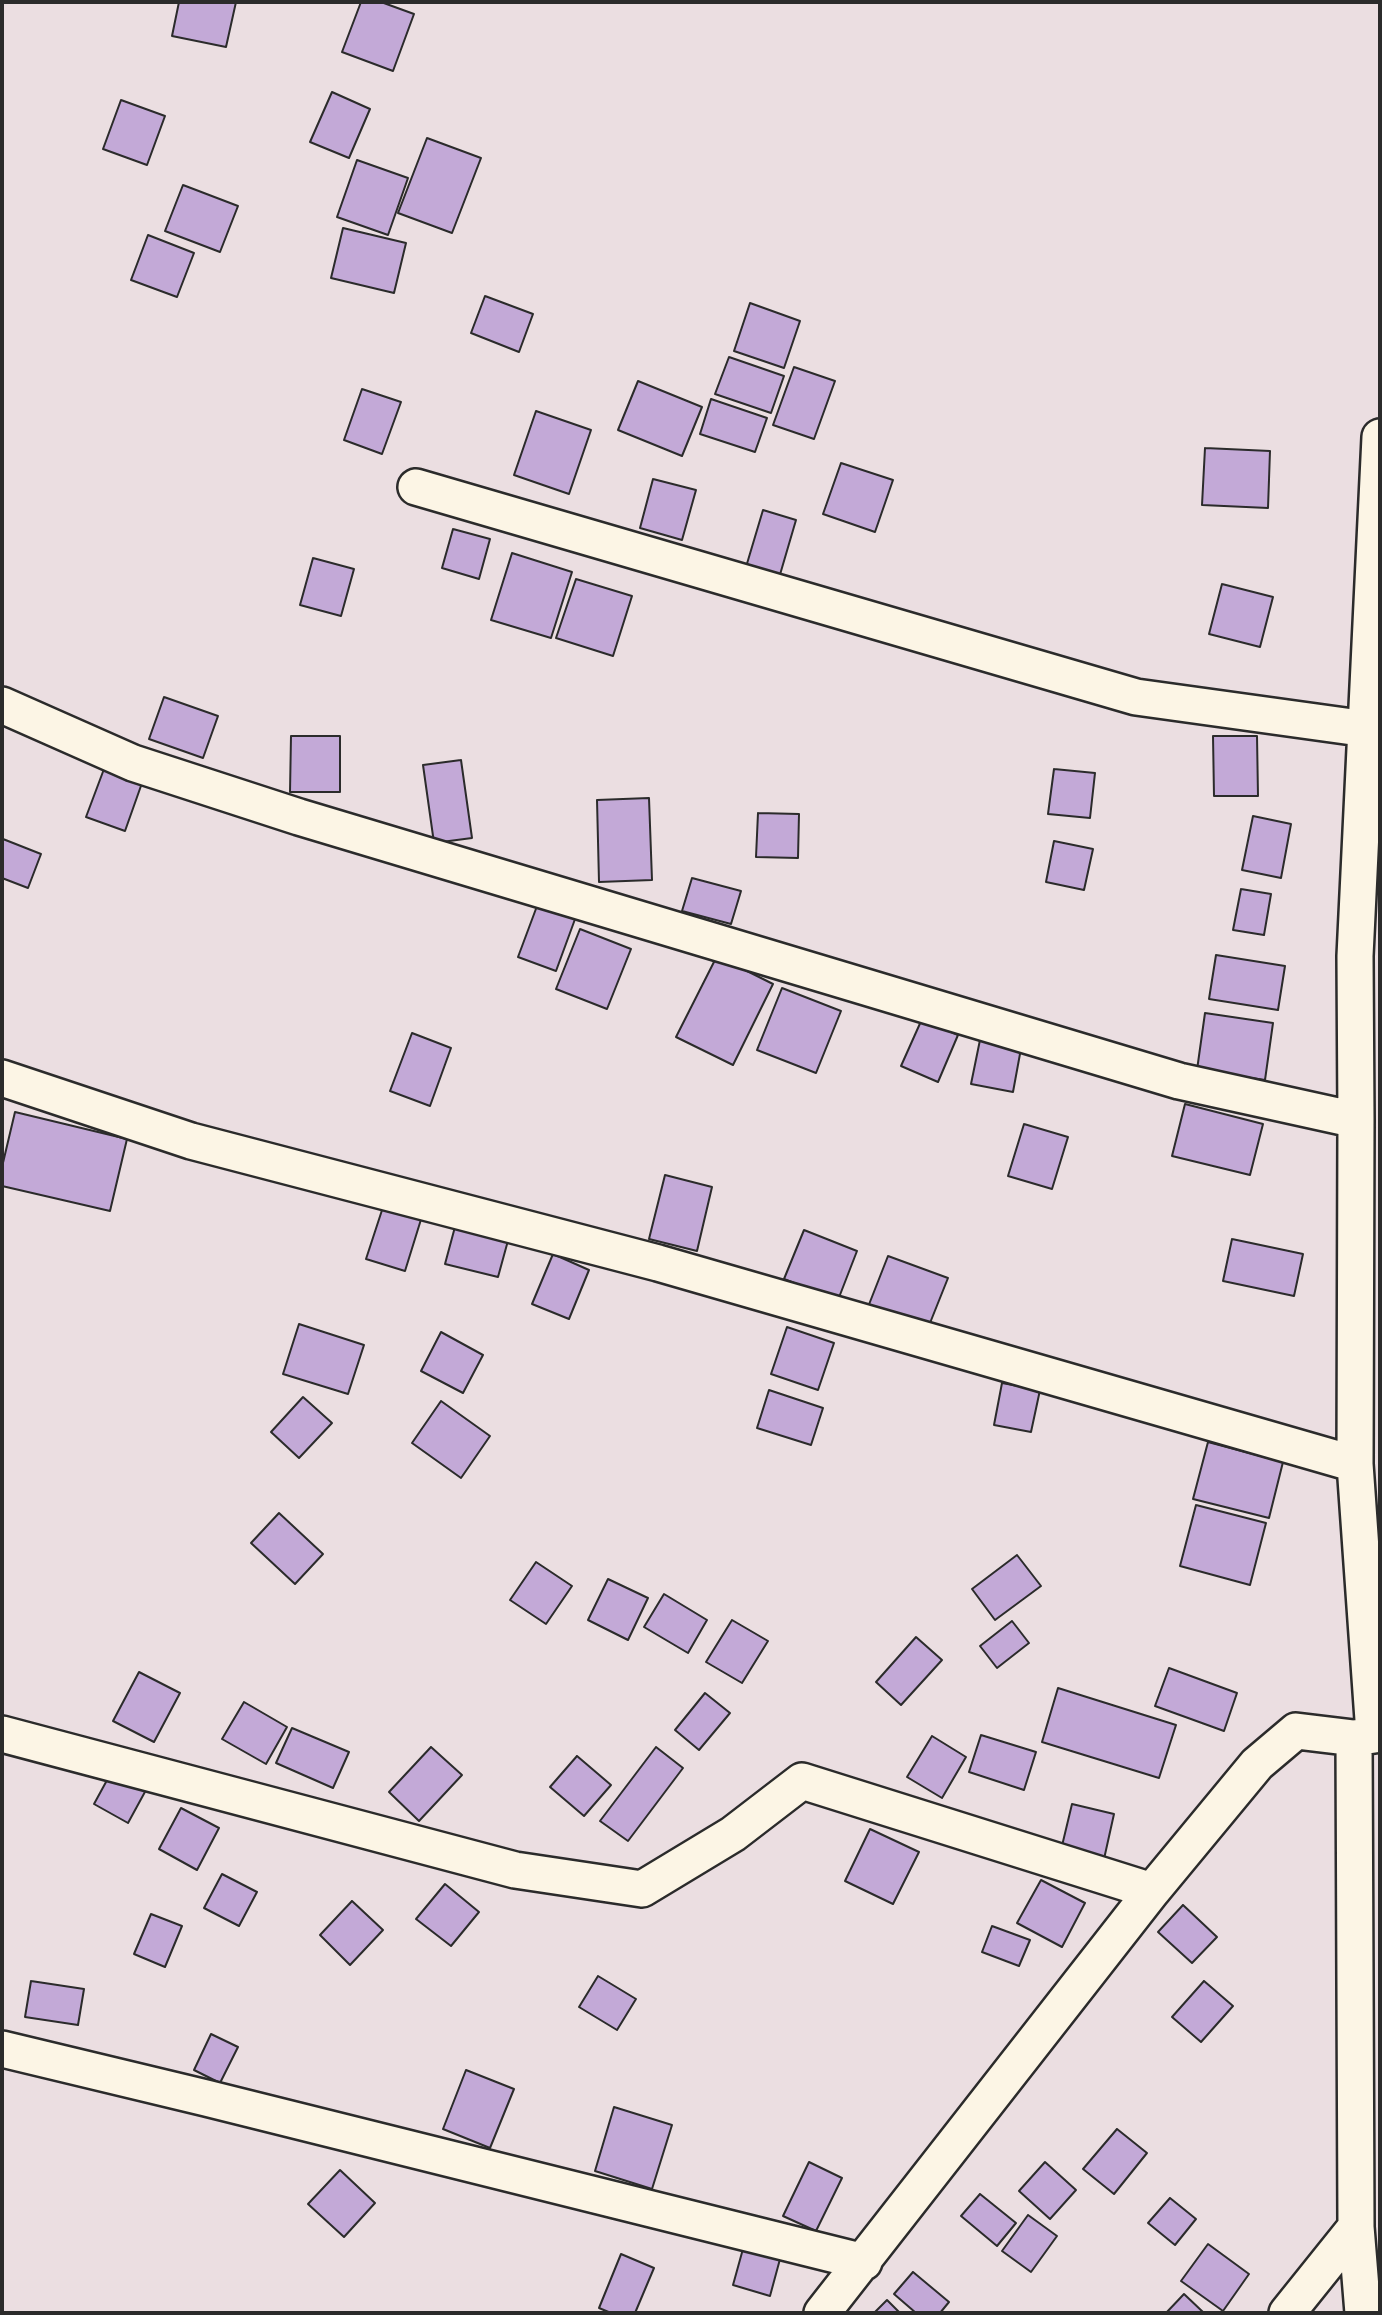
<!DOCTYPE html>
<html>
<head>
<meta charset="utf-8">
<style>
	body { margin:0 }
	#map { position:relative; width:1382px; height:2315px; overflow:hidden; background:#ebdee1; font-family:Pangolin,sans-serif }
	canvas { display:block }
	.frame { position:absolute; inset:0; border:4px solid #2b2b2b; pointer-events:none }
</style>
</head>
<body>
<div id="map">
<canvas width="1382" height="2315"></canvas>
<div class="frame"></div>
</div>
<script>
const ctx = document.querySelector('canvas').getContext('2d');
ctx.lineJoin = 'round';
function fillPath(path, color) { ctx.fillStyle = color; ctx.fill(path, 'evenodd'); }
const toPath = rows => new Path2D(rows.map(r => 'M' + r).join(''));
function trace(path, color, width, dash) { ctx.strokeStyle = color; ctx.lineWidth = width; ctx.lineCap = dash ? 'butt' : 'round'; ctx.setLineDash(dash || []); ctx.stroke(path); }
const building = toPath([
	[179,2,236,2,226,47,172,36,179,2],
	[361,2,381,2,414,14,393,71,342,52,361,2],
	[332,92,370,109,349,158,310,142,332,92],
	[121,100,165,116,147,165,103,149,121,100],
	[427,138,481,158,452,233,398,213,427,138],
	[357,160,408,178,388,235,337,217,357,160],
	[183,185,238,206,220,252,165,231,183,185],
	[343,228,406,243,394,293,331,278,343,228],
	[148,235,194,253,177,297,131,280,148,235],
	[485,296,533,314,519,352,471,333,485,296],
	[750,303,800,321,784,368,734,351,750,303],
	[729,357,784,376,771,413,715,394,729,357],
	[794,367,835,381,814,439,773,425,794,367],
	[638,381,702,407,682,456,618,430,638,381],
	[362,389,401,402,382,454,344,440,362,389],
	[711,399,767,418,755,452,700,434,711,399],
	[536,411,591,430,569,494,514,475,536,411],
	[1205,448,1270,451,1268,508,1202,505,1205,448],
	[841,463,893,480,875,532,823,514,841,463],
	[653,479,696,490,682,540,640,528,653,479],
	[763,510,796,520,779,578,746,567,763,510],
	[453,529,490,539,479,579,442,568,453,529],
	[512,553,572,572,551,638,491,620,512,553],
	[313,558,354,569,341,616,300,605,313,558],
	[576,579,632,596,613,656,556,638,576,579],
	[1222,584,1273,597,1260,647,1209,634,1222,584],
	[164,697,218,716,203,758,149,739,164,697],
	[291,736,340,736,340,792,290,792,291,736],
	[1213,736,1257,736,1258,796,1214,796,1213,736],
	[461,760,472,838,434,843,423,765,461,760],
	[104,769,142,783,125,831,86,817,104,769],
	[1054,769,1095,773,1090,818,1048,814,1054,769],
	[649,798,652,880,599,882,597,800,649,798],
	[758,813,799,814,798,858,756,857,758,813],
	[1253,816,1291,824,1281,878,1242,870,1253,816],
	[3,839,41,854,28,888,2,878,3,839],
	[1054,841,1093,849,1084,890,1046,882,1054,841],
	[692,878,741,891,731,924,682,911,692,878],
	[1241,889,1271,894,1264,935,1233,930,1241,889],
	[540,898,578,911,556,971,518,957,540,898],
	[580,929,631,949,607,1009,556,989,580,929],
	[1216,955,1285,966,1278,1010,1209,999,1216,955],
	[717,956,773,984,733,1065,676,1037,717,956],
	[782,988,841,1011,816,1073,757,1050,782,988],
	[1205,1013,1273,1023,1265,1080,1197,1070,1205,1013],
	[922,1019,958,1035,938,1082,901,1066,922,1019],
	[412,1033,451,1048,430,1106,390,1091,412,1033],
	[981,1035,1022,1043,1013,1092,971,1084,981,1035],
	[1185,1104,1263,1124,1250,1175,1172,1156,1185,1104],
	[15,1112,127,1139,110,1211,2,1186,2,1167,15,1112],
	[1024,1124,1068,1137,1052,1189,1008,1176,1024,1124],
	[665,1175,712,1187,697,1251,649,1239,665,1175],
	[385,1201,423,1213,405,1271,366,1259,385,1201],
	[459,1212,512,1226,498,1277,445,1264,459,1212],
	[804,1230,857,1251,838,1300,784,1279,804,1230],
	[1232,1239,1303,1254,1294,1296,1223,1281,1232,1239],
	[553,1254,589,1270,569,1319,532,1304,553,1254],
	[888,1256,948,1278,928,1328,868,1307,888,1256],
	[299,1324,364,1345,348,1394,283,1374,299,1324],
	[787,1327,834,1343,818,1390,771,1374,787,1327],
	[441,1332,483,1355,463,1393,421,1371,441,1332],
	[1002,1383,1040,1390,1031,1432,994,1425,1002,1383],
	[769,1390,823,1408,811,1445,757,1428,769,1390],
	[303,1397,332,1423,299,1458,271,1432,303,1397],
	[441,1401,490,1436,461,1478,412,1443,441,1401],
	[1208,1442,1283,1462,1269,1518,1193,1499,1208,1442],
	[1196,1505,1266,1523,1250,1585,1180,1566,1196,1505],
	[279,1513,323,1554,295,1584,251,1543,279,1513],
	[1017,1555,1041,1586,995,1620,972,1589,1017,1555],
	[536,1562,572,1586,546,1624,510,1600,536,1562],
	[608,1579,648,1598,628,1640,588,1620,608,1579],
	[664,1594,707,1620,688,1653,644,1627,664,1594],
	[732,1620,768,1641,742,1683,706,1662,732,1620],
	[1012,1621,1029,1643,997,1668,980,1646,1012,1621],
	[916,1637,942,1660,901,1705,876,1682,916,1637],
	[1169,1668,1237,1693,1224,1731,1155,1706,1169,1668],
	[139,1672,180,1693,154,1742,113,1721,139,1672],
	[1058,1688,1176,1725,1159,1778,1042,1742,1058,1688],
	[705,1693,730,1713,699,1750,675,1730,705,1693],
	[244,1702,287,1727,266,1764,222,1739,244,1702],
	[292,1728,349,1752,333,1788,276,1763,292,1728],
	[981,1735,1036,1752,1024,1790,969,1772,981,1735],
	[932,1736,966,1757,942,1798,907,1777,932,1736],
	[431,1747,462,1775,419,1821,389,1792,431,1747],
	[656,1747,683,1768,628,1841,600,1821,656,1747],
	[577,1756,611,1785,584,1816,550,1787,577,1756],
	[112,1771,146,1790,128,1823,94,1804,112,1771],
	[1072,1804,1114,1814,1104,1859,1061,1850,1072,1804],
	[181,1808,219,1828,197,1870,159,1849,181,1808],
	[870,1829,919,1852,893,1904,845,1881,870,1829],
	[222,1874,257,1892,239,1926,204,1908,222,1874],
	[1041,1880,1085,1903,1062,1947,1017,1923,1041,1880],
	[445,1884,479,1912,451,1946,416,1919,445,1884],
	[352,1901,383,1930,350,1965,320,1935,352,1901],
	[1183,1905,1217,1937,1192,1963,1158,1932,1183,1905],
	[151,1914,182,1926,165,1967,134,1954,151,1914],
	[992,1926,1030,1940,1019,1966,982,1952,992,1926],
	[598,1976,636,1999,617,2030,579,2007,598,1976],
	[31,1981,84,1989,78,2025,25,2017,31,1981],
	[1204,1981,1233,2006,1201,2042,1172,2017,1204,1981],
	[211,2034,238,2047,220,2083,194,2070,211,2034],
	[466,2070,514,2089,490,2148,443,2129,466,2070],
	[614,2107,672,2125,652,2189,595,2171,614,2107],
	[1117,2129,1147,2153,1114,2194,1083,2169,1117,2129],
	[809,2162,842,2178,816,2231,783,2216,809,2162],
	[1045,2162,1076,2190,1050,2219,1019,2191,1045,2162],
	[340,2170,375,2203,344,2237,308,2204,340,2170],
	[980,2194,1016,2223,997,2246,961,2216,980,2194],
	[1170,2198,1196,2219,1175,2245,1148,2223,1170,2198],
	[1028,2215,1057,2236,1031,2272,1002,2251,1028,2215],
	[746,2238,783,2248,770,2296,733,2285,746,2238],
	[1208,2244,1249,2274,1223,2311,1181,2281,1208,2244],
	[621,2254,654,2268,635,2313,611,2313,599,2308,621,2254],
	[913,2272,949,2302,940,2313,916,2313,894,2294,913,2272],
	[1184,2294,1204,2313,1166,2313,1184,2294],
	[887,2300,900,2313,874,2313,887,2300]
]);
fillPath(building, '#c3a9d7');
trace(building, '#2b2b2b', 2);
const street = toPath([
	[416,487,1136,697,1367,729,1380,721],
	[2,705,133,763,299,817,1179,1081,1356,1120,1355,1464,1374,1734],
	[2,1078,191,1141,658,1263,1355,1464],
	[1356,1120,1355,956,1380,437],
	[2,1734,515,1870,642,1889,733,1834,802,1781,1152,1891],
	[1354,1738,1356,2227,1363,2313],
	[2,2049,206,2098,864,2262],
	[822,2313,1152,1891,1257,1764,1296,1731,1354,1738,1380,1734],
	[1287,2313,1356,2227]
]);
trace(street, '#2b2b2b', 40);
trace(street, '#fcf5e5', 35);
</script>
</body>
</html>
